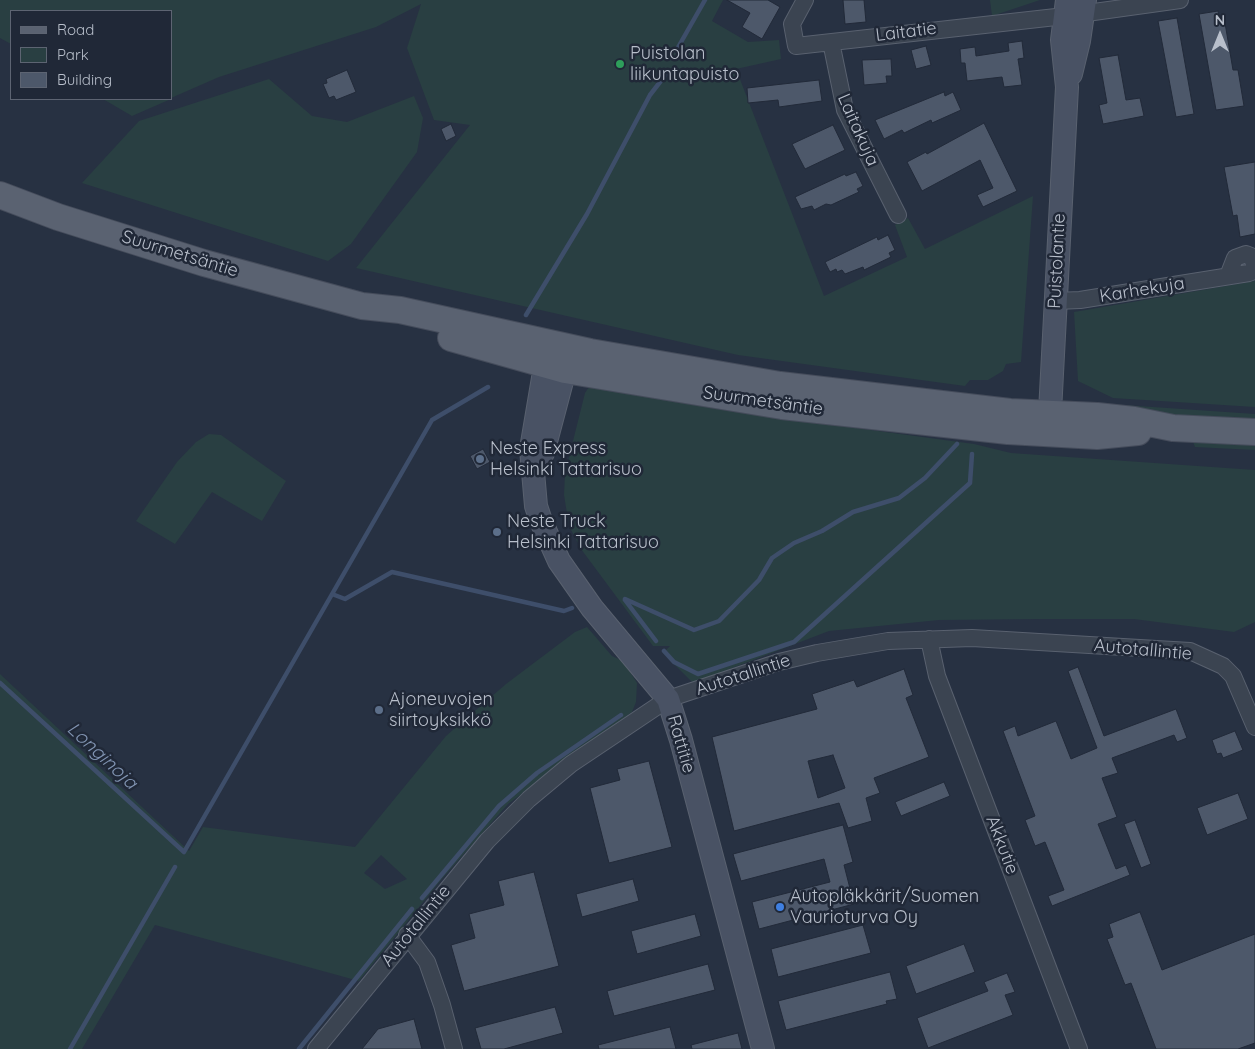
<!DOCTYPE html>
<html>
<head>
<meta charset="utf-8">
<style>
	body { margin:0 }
	#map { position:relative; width:1255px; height:1049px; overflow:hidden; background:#273142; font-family:Quicksand,sans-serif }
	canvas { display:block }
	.legend { position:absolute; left:10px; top:10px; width:162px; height:90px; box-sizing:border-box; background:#202837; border:1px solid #5d6472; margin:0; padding:6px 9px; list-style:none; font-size:15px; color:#b8bfcb }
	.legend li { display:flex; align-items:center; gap:10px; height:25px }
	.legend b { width:25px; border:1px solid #5d6472 }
	.north { position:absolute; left:1195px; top:10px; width:50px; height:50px; -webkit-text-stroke:4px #202837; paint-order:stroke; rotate:0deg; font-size:14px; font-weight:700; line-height:20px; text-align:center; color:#b8bfcb }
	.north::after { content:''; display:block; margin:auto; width:18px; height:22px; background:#b8bfcb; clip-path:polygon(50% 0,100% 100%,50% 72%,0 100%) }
</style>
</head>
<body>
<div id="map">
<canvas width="1255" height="1049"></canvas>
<ul class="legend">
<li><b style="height:6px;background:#5a6271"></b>Road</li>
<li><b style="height:14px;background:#293f42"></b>Park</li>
<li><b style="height:14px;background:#4d586a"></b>Building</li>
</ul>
<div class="north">N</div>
</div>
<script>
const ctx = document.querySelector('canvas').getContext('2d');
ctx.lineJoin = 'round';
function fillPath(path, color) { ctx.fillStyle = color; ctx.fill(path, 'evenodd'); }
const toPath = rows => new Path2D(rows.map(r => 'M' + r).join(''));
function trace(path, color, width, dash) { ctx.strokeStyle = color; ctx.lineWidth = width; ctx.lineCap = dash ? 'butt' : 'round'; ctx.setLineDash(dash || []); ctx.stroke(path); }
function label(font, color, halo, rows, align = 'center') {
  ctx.font = font + ' Quicksand,sans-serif'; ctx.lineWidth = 5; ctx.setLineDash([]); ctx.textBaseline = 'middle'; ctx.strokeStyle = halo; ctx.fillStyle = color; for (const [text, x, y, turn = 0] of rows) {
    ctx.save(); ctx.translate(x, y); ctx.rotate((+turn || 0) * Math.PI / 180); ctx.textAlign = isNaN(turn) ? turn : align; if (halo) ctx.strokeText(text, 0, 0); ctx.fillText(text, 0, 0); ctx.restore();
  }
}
fillPath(toPath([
	[0,0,723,0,712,21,748,42,779,40,781,59,736,69,824,296,907,257,895,225,908,218,925,249,1033,196,1021,362,1006,364,1003,371,988,380,970,380,965,386,738,355,356,268,470,125,434,120,407,48,421,4,376,27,219,77,171,98,171,11,11,11,11,44,0,38],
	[990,0,1040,0,992,16],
	[269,79,312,116,347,122,414,96,423,118,417,152,351,244,328,261,82,183,139,121],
	[103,99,171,99,132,116],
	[1255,281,1255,407,1113,398,1078,381,1074,312],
	[589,387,723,410,974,444,1011,453,1255,470,1255,622,1234,632,1134,619,1040,619,939,620,829,631,693,683,663,653,670,646,653,646,581,549,569,526,564,495,565,473,585,393],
	[1109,404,1255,414,1255,424,1105,409],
	[209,434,221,435,286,481,262,521,212,492,175,544,136,521,177,462,196,442],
	[1199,441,1255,442,1255,450,1195,447,1193,442],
	[587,627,612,656,623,661,637,683,636,702,632,712,508,804,441,880,359,981,155,925,82,1049,0,1049,0,674,189,851,203,827,355,847,446,736,506,684,575,632],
	[381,855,407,879,385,889,364,873]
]), '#293f42');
trace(toPath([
	[676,51,705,0],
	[526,315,587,214,650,95,667,73],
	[332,594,345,599,392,572,564,611,572,608],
	[625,599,694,630,719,621,759,580,772,558,794,543,822,531,853,512,899,498,925,478,957,444],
	[625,600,656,641],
	[664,651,674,662,698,674,794,642,970,483,972,454],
	[0,683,184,852,432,420,488,387],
	[422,898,499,806,537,773,621,715],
	[70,1049,175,867],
	[299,1049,412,909]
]), '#3e4e6a', 4.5);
const building = toPath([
	[727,0,768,0,780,7,762,39,742,27,750,13,727,0],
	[843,0,864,0,866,22,845,24,843,0],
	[1218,11,1220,23,1225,23,1233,70,1238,70,1244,106,1216,110,1199,14,1218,11],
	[1177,18,1194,114,1176,117,1158,21,1177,18],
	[1022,41,1024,58,1018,59,1022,85,1004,87,1002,77,967,81,965,63,961,63,960,49,975,47,976,56,1009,51,1008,43,1022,41],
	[926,46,931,65,916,69,911,50,926,46],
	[1118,55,1126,100,1140,98,1144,116,1103,124,1099,105,1107,103,1099,58,1118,55],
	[891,59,892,76,886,76,887,83,864,85,862,60,891,59],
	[347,70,356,92,336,100,334,96,329,98,323,84,327,83,326,79,347,70],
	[819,80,822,101,779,107,778,100,748,103,747,88,819,80],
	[944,92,945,96,953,92,961,110,932,123,931,120,904,133,902,130,884,139,875,120,944,92],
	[984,123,1017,191,983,207,977,195,993,188,980,160,922,191,907,162,926,152,927,154,984,123],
	[451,124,456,136,446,141,441,129,451,124],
	[833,125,845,150,805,169,792,144,833,125],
	[1255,162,1255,234,1240,237,1237,215,1233,216,1224,167,1255,162],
	[856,172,863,186,857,189,859,192,831,205,826,204,814,210,812,206,801,209,795,197,845,174,846,176,856,172],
	[888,235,895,250,889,253,891,257,864,270,863,267,845,274,842,270,837,272,836,269,830,272,825,262,877,237,878,240,888,235],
	[483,449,490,462,477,469,470,456,483,449],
	[1078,667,1104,736,1176,709,1187,738,1177,742,1174,735,1112,758,1118,773,1102,778,1117,817,1098,824,1116,869,1126,865,1130,875,1052,906,1048,896,1064,890,1045,842,1035,846,1025,820,1035,816,1003,731,1015,726,1018,736,1056,721,1071,759,1097,748,1068,671,1078,667],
	[904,669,913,695,906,698,929,757,874,778,880,793,866,798,872,821,848,828,839,803,734,831,712,737,817,709,812,694,854,680,857,687,904,669],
	[833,755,845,788,818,798,808,761,833,755],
	[1235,731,1243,750,1223,758,1221,753,1217,754,1212,740,1235,731],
	[649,761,672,847,609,863,590,788,620,780,617,769,649,761],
	[944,782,950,796,901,816,895,802,944,782],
	[1238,793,1248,819,1207,835,1197,808,1238,793],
	[1135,820,1151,864,1141,868,1124,824,1135,820],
	[843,825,853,862,844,865,854,904,759,929,752,902,830,882,824,859,741,881,733,854,843,825],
	[534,872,559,966,464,991,451,945,475,938,469,914,504,905,498,881,534,872],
	[633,879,639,901,582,917,576,894,633,879],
	[1140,912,1162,970,1255,934,1255,1043,1238,1049,1156,1049,1131,983,1125,985,1107,939,1113,937,1109,924,1140,912],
	[695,914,701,936,637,954,631,931,695,914],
	[863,925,871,953,778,977,771,949,863,925],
	[964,944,975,972,916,994,906,966,964,944],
	[708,964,715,990,614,1016,607,991,708,964],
	[890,972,897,999,886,1001,887,1004,786,1030,778,1001,890,972],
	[1007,973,1015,992,1005,995,1013,1015,928,1048,917,1018,988,991,984,982,1007,973],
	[555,1007,563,1033,504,1049,481,1049,475,1028,555,1007],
	[414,1019,422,1049,362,1049,378,1029,414,1019],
	[670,1027,676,1049,599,1049,598,1045,670,1027],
	[738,1033,742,1049,692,1049,691,1045,738,1033]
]);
fillPath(building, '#4d586a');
trace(building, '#222a39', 1);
const street = toPath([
	[805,0,792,24,796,46,1065,16,1180,0],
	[831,42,845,110,898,215],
	[1056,301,1080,300,1249,273,1254,271,1255,266,1251,256,1246,254,1235,258,1228,276],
	[929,639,937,676,1079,1049],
	[407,935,427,962,442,1005,454,1049],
	[316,1049,487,841,529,799,571,764,668,699,779,662,817,653,888,641,972,638,1190,651,1223,666,1233,676,1255,727]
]);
const secondary = toPath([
	[1071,74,1079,41,1085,0],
	[555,351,545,366,531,449,536,506,541,521,559,561,592,608,668,699,681,740,763,1049],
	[1049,431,1067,87,1062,40,1067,0],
	[543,453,565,370,560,354]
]);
const primary = toPath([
	[0,195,58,217,204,263,362,306,400,310,590,352,780,385,1010,412,1097,416,1134,420,1173,428,1255,432],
	[451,338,565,370,782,406,1008,431,1097,436,1138,432]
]);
trace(street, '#59616f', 18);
trace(secondary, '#59616f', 24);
trace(primary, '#454c5b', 28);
trace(street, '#3b4451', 16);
trace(secondary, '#495264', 22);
trace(primary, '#5a6271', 26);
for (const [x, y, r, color] of [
	[620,64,5,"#2e9e5b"],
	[480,459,5,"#5c6f8a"],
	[497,532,5,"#5c6f8a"],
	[379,710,5,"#5c6f8a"],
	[780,907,5,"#3f7fe0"]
]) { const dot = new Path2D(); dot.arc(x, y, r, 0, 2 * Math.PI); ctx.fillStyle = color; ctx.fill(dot); trace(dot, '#202837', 2); }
label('18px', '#b8bfcb', '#202837', [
	["Laitatie",906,32,-7],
	["Laitakuja",858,130,66],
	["Suurmetsäntie",180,254,17],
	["Puistolantie",1057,261,-87],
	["Karhekuja",1142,290,-9],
	["Suurmetsäntie",763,401,8],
	["Autotallintie",1143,650,5],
	["Autotallintie",743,675,-18],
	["Rattitie",681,744,74],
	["Akkutie",1002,845,69],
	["Autotallintie",416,926,-51]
]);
label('18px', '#b8bfcb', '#202837', [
	["Puistolan",630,54],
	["liikuntapuisto",630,75],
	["Neste Express",490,449],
	["Helsinki Tattarisuo",490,470],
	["Neste Truck",507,522],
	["Helsinki Tattarisuo",507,543],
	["Ajoneuvojen",389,700],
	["siirtoyksikkö",389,721],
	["Autopläkkärit/Suomen",790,897],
	["Vaurioturva Oy",790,918]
], 'left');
label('italic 19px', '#8194b2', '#202837', [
	["Longinoja",102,756,43]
]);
</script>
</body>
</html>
